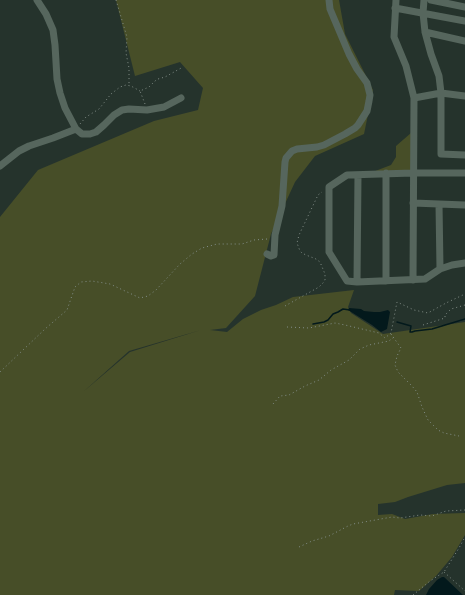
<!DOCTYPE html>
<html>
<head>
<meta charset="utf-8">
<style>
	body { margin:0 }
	canvas { display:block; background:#25332c }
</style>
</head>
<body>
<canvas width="465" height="595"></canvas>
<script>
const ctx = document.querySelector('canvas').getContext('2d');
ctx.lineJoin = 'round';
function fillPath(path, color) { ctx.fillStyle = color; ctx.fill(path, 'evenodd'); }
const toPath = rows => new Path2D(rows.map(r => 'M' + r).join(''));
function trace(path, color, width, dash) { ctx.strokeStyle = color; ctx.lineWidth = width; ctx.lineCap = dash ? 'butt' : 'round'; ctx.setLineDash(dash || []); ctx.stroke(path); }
fillPath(toPath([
	[116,0,339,0,345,34,373,90,364,134,315,156,295,182,271,234,255,296,226,328,210,330,227,332,243,319,261,310,276,305,293,297,354,290,348,307,351,313,383,334,465,322,465,483,447,485,408,497,395,502,378,504,378,515,392,514,405,519,433,514,465,513,465,535,452,557,436,576,419,591,395,590,394,595,0,595,0,217,38,170,154,121,198,110,203,88,180,62,135,76],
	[201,330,130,352,83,392,129,351],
	[411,133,411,171,370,173,391,165,396,157,396,146]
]), '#474e28');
fillPath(toPath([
	[349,308,361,309,364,311,374,312,380,312,388,310,390,312,387,329,381,332,372,325,348,310],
	[442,577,444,577,463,595,426,595,429,589,437,580]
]), '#03191c');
trace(toPath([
	[397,322,411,326,410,332,412,332,415,331,432,329,465,319],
	[313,324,324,322,328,320,333,314,338,312,343,309,350,310]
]), '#03191c', 1.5);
trace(toPath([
	[116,0,127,37,126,53,129,68,129,86],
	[145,104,140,91,149,87,155,81,158,79,165,77,183,67],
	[80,124,86,117,99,109,111,94,120,87,126,85,131,86,140,91],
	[285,306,319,287,323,283,325,280,325,274,320,262,316,259,306,255,302,253,300,251,297,243,299,235,318,195,322,192],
	[423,325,445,318,445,315,451,309,465,305],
	[287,327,309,328,335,323,345,325,379,333,385,338,391,333,397,302,414,310,428,313,446,303,465,294],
	[391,334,401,348,397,356,395,365,398,372,412,386,417,392,422,407,428,420,438,430,444,433,459,436],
	[0,372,45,329,67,310,75,287,81,282,92,281,110,284,140,298,148,296,156,290,180,264,192,254,202,248,217,244,242,244,254,240,267,239,269,238],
	[273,404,280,396,289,395,305,386,319,380,331,370,349,360,360,349,369,345,389,341,394,337],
	[299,547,312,541,329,536,348,526,353,524,392,517,400,518,420,515,432,516,446,511,465,510],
	[444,572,465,591],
	[413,595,430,581,444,572,459,548,465,537]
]), '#838e88', 1, [1, 3]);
trace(toPath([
	[37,0,46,14,53,30,55,45,57,79,60,93,65,108,76,129,82,134,90,134,96,132,104,125,114,115,122,110,129,109,147,110,164,107,181,98],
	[396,0,394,37,406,66,414,98,413,280],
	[424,0,423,13,425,32,431,54,439,76,441,93,441,154,465,155],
	[431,0,465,7],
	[395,8,465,21],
	[425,32,465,41],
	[414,98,441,93,465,96],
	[0,166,19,151,29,146,53,138,76,129],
	[465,173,413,173,347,175,329,187,329,252,347,281,357,282,425,279,440,269,452,265,465,263],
	[413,203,465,205],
	[439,204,440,269],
	[267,254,271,256,274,255,275,235,282,206,285,162,286,158,292,151,297,149,317,147,324,145,345,134,355,128,358,125,367,111,369,101,370,95,367,83,357,69,349,54,330,9,329,0],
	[386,281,386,173],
	[357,282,358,175]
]), '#56665d', 7);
</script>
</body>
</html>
